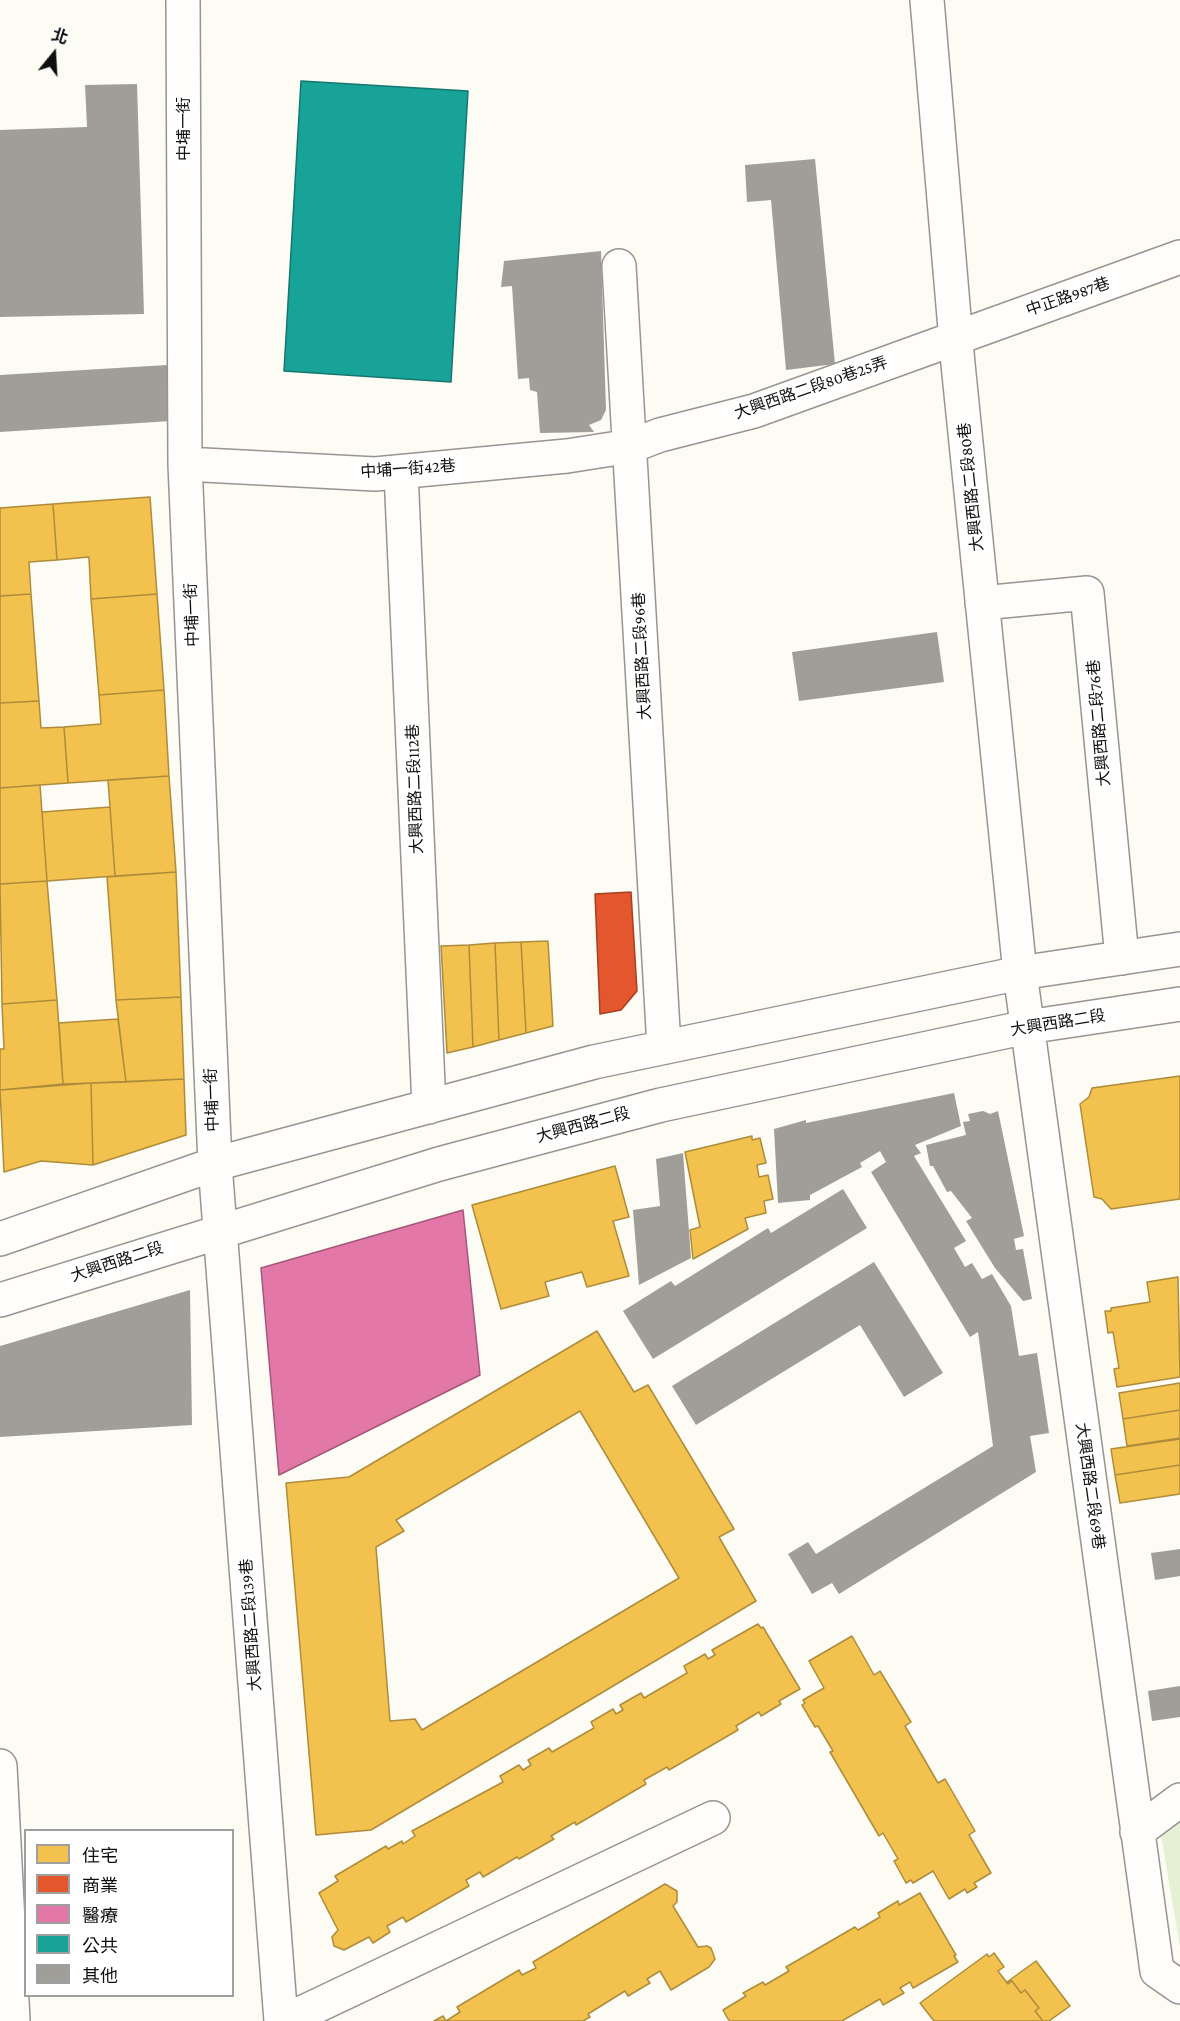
<!DOCTYPE html>
<html>
<head>
<meta charset="utf-8">
<style>
	body { margin:0 }
	#map { position:relative; width:1180px; height:2021px; overflow:hidden; background:#fcfbf4; font-family:"Crimson Pro","Noto Sans TC",serif }
	canvas { display:block }
	.legend { position:absolute; left:24px; top:1829px; width:210px; height:168px; box-sizing:border-box; background:#fff; border:2px solid #9f9f9f; margin:0; padding:8px 10px; list-style:none; font-size:18px; color:#0f0f0f }
	.legend li { display:flex; align-items:center; gap:12px; height:30px }
	.legend b { width:30px; border:2px solid #9f9f9f }
	.north { position:absolute; left:24px; top:24px; width:60px; height:60px; -webkit-text-stroke:4px #fff; paint-order:stroke; rotate:18deg; font-size:16px; font-weight:700; line-height:24px; text-align:center; color:#0f0f0f }
	.north::after { content:''; display:block; margin:auto; width:21px; height:27px; background:#0f0f0f; clip-path:polygon(50% 0,100% 100%,50% 72%,0 100%) }
</style>
</head>
<body>
<div id="map">
<canvas width="1180" height="2021"></canvas>
<ul class="legend">
<li><b style="height:16px;background:#f2c14e"></b>住宅</li>
<li><b style="height:16px;background:#e4572e"></b>商業</li>
<li><b style="height:16px;background:#e377a8"></b>醫療</li>
<li><b style="height:16px;background:#17a398"></b>公共</li>
<li><b style="height:16px;background:#9f9e99"></b>其他</li>
</ul>
<div class="north">北</div>
</div>
<script>
const ctx = document.querySelector('canvas').getContext('2d');
ctx.lineJoin = 'round';
function fillPath(path, color) { ctx.fillStyle = color; ctx.fill(path, 'evenodd'); }
const toPath = rows => new Path2D(rows.map(r => 'M' + r).join(''));
function trace(path, color, width, dash) { ctx.strokeStyle = color; ctx.lineWidth = width; ctx.lineCap = dash ? 'butt' : 'round'; ctx.setLineDash(dash || []); ctx.stroke(path); }
function label(font, color, halo, rows, align = 'center') {
  ctx.font = font + ' "Crimson Pro","Noto Sans TC",serif'; ctx.lineWidth = 6; ctx.setLineDash([]); ctx.textBaseline = 'middle'; ctx.strokeStyle = halo; ctx.fillStyle = color; for (const [text, x, y, turn = 0] of rows) {
    ctx.save(); ctx.translate(x, y); ctx.rotate((+turn || 0) * Math.PI / 180); ctx.textAlign = isNaN(turn) ? turn : align; if (halo) ctx.strokeText(text, 0, 0); ctx.fillText(text, 0, 0); ctx.restore();
  }
}
fillPath(toPath([
	[1180,1814,1180,1947,1161,1835,1166,1825]
]), '#e4f1d4');
const homes = toPath([
	[150,497,157,594,91,599,89,557,57,560,53,504,150,497],
	[53,504,57,560,29,562,31,594,0,596,0,508,53,504],
	[31,594,39,701,0,703,0,596,31,594],
	[157,594,164,690,99,695,91,599,157,594],
	[164,690,169,776,68,783,64,727,101,724,99,695,164,690],
	[39,701,41,728,64,727,68,783,0,788,0,703,39,701],
	[169,776,176,872,115,876,108,780,169,776],
	[40,785,47,881,0,884,0,788,40,785],
	[110,807,115,876,47,881,42,812,110,807],
	[176,872,181,997,116,1000,107,877,176,872],
	[47,881,57,1000,2,1004,0,884,47,881],
	[548,941,553,1026,526,1033,521,942,548,941],
	[521,942,526,1033,499,1040,495,943,521,942],
	[495,943,499,1040,473,1047,469,945,495,943],
	[469,945,473,1047,447,1053,441,946,469,945],
	[181,997,184,1079,126,1082,116,1000,181,997],
	[57,1000,63,1084,0,1090,0,1049,4,1049,2,1004,57,1000],
	[118,1019,126,1082,63,1084,59,1023,118,1019],
	[1180,1076,1180,1199,1111,1209,1102,1199,1094,1197,1080,1104,1089,1097,1092,1088,1180,1076],
	[184,1079,186,1135,93,1165,91,1083,184,1079],
	[91,1083,93,1165,41,1161,4,1172,0,1090,91,1083],
	[752,1136,752,1140,760,1138,766,1163,757,1165,759,1177,768,1175,773,1199,764,1201,766,1213,745,1218,748,1229,693,1259,690,1230,700,1227,685,1152,752,1136],
	[615,1166,629,1217,613,1221,629,1276,587,1287,582,1272,545,1282,549,1296,501,1309,472,1205,615,1166],
	[1178,1277,1180,1377,1117,1387,1114,1369,1119,1368,1113,1332,1108,1333,1105,1311,1111,1311,1111,1308,1150,1302,1147,1282,1178,1277],
	[597,1331,634,1392,648,1385,734,1529,719,1537,756,1601,371,1830,316,1835,286,1483,349,1477,597,1331],
	[580,1411,679,1578,422,1730,415,1719,390,1721,376,1547,404,1531,396,1520,580,1411],
	[1180,1383,1180,1410,1123,1419,1119,1393,1180,1383],
	[1180,1410,1180,1438,1127,1446,1123,1419,1180,1410],
	[1180,1439,1180,1465,1115,1475,1111,1449,1180,1439],
	[1180,1465,1180,1494,1120,1503,1115,1475,1180,1465],
	[758,1624,761,1628,763,1627,800,1689,779,1701,781,1704,761,1716,759,1712,736,1726,738,1730,669,1770,667,1767,644,1780,646,1784,576,1825,575,1822,551,1836,554,1839,519,1859,517,1857,483,1877,480,1872,466,1880,469,1886,406,1922,403,1917,387,1926,390,1932,373,1943,369,1937,344,1950,334,1946,332,1937,338,1930,319,1893,338,1881,335,1876,386,1846,388,1849,402,1841,403,1844,415,1836,412,1831,503,1782,500,1776,519,1765,523,1770,531,1765,528,1760,549,1748,552,1752,594,1728,591,1722,613,1709,616,1714,623,1710,620,1705,641,1693,644,1698,687,1673,684,1666,705,1654,708,1659,715,1655,712,1650,758,1624],
	[852,1636,874,1675,880,1671,911,1722,905,1726,938,1783,945,1779,975,1831,969,1835,991,1873,974,1883,977,1887,967,1893,965,1889,949,1899,933,1871,913,1883,911,1880,906,1883,894,1861,898,1859,883,1833,879,1836,830,1752,833,1751,818,1726,815,1727,802,1705,805,1703,803,1700,824,1688,809,1661,852,1636],
	[665,1884,677,1891,677,1902,673,1906,698,1947,707,1946,711,1948,715,1959,709,1967,671,1990,660,1971,647,1979,650,1983,628,1996,625,1991,588,2014,590,2017,583,2021,434,2021,443,2016,446,2021,460,2012,457,2007,519,1970,522,1975,536,1968,533,1962,665,1884],
	[920,1893,956,1955,954,1956,958,1962,913,1988,910,1982,900,1988,904,1993,883,2005,880,1999,842,2021,730,2021,728,2019,723,2010,746,1996,743,1993,763,1982,765,1985,789,1971,786,1967,855,1927,858,1930,880,1917,878,1913,898,1901,899,1905,920,1893],
	[994,1953,1004,1967,998,1971,1008,1984,1012,1981,1021,1993,1025,1990,1039,2008,1035,2011,1043,2021,934,2021,920,2003,987,1954,989,1957,994,1953],
	[1036,1961,1070,2006,1049,2021,1043,2021,1035,2011,1039,2008,1025,1990,1021,1993,1012,1981,1007,1982,1036,1961]
]);
fillPath(homes, '#f2c14e');
trace(homes, '#ae8c3b', 1.5);
const shops = toPath([
	[631,892,637,991,621,1010,600,1014,595,894,631,892]
]);
fillPath(shops, '#e4572e');
trace(shops, '#a44125', 1.5);
const health = toPath([
	[463,1210,480,1375,279,1475,261,1268,463,1210]
]);
fillPath(health, '#e377a8');
trace(health, '#a3587a', 1.5);
const public = toPath([
	[301,81,468,91,451,382,284,371,301,81]
]);
fillPath(public, '#17a398');
trace(public, '#15776f', 1.5);
fillPath(toPath([
	[137,84,144,314,0,317,0,130,87,127,85,85],
	[815,159,835,364,786,370,771,200,747,202,745,165],
	[601,251,606,410,601,420,589,425,594,432,540,433,537,392,530,390,529,378,518,379,512,286,501,287,504,261],
	[167,365,171,421,0,432,0,375],
	[937,632,944,682,799,701,792,652],
	[954,1093,961,1126,915,1145,921,1153,914,1156,966,1241,954,1248,965,1267,972,1263,982,1279,992,1274,1011,1306,1019,1356,1037,1353,1049,1433,1030,1436,1036,1472,839,1594,832,1583,812,1594,788,1554,808,1542,816,1554,993,1446,978,1332,970,1337,871,1172,886,1162,880,1151,860,1163,862,1167,810,1195,810,1200,778,1203,774,1129,806,1120,806,1123],
	[983,1111,990,1114,998,1111,1024,1236,1014,1239,1016,1250,1023,1249,1032,1299,1023,1301,995,1268,966,1221,972,1218,951,1191,947,1192,933,1166,930,1166,926,1145,966,1135,963,1122,970,1121,968,1114],
	[683,1153,691,1258,639,1285,633,1210,660,1206,656,1159],
	[843,1189,867,1228,653,1359,623,1311,671,1281,675,1286,768,1228,771,1233],
	[874,1262,943,1373,904,1397,860,1325,696,1425,672,1386],
	[190,1290,192,1425,0,1437,0,1346],
	[1180,1549,1180,1576,1155,1580,1151,1553],
	[1180,1686,1180,1717,1152,1721,1148,1691]
]), '#9f9e99');
const minor = toPath([
	[183,0,185,464,215,1164,281,2021],
	[927,0,958,364,1020,973,1157,1971,1180,1987],
	[619,266,664,1047],
	[185,464,375,474,567,456,631,446,660,435,754,411,1180,257],
	[401,472,429,1107],
	[982,603,1087,593,1122,958],
	[0,1239,215,1164,594,1062,1020,973,1180,949],
	[0,1300,439,1164,661,1105,1027,1027,1180,1004],
	[0,1766,13,2021],
	[1137,1832,1180,1800],
	[285,2021,713,1818]
]);
trace(minor, '#969592', 36);
trace(minor, '#fffefd', 33);
label('16px', '#0f0f0f', '#fff', [
	["中埔一街",184,129,-90],
	["中正路987巷",1068,297,-19],
	["大興西路二段80巷25弄",811,388,-19],
	["中埔一街42巷",408,469,-4],
	["大興西路二段80巷",971,487,-96],
	["中埔一街",192,615,-92],
	["大興西路二段96巷",642,656,-93],
	["大興西路二段76巷",1099,723,-95],
	["大興西路二段112巷",415,789,-92],
	["大興西路二段",1058,1023,-9],
	["中埔一街",212,1100,-92],
	["大興西路二段",583,1125,-15],
	["大興西路二段",117,1262,-18],
	["大興西路二段69巷",1090,1486,82],
	["大興西路二段139巷",251,1625,-94]
]);
</script>
</body>
</html>
